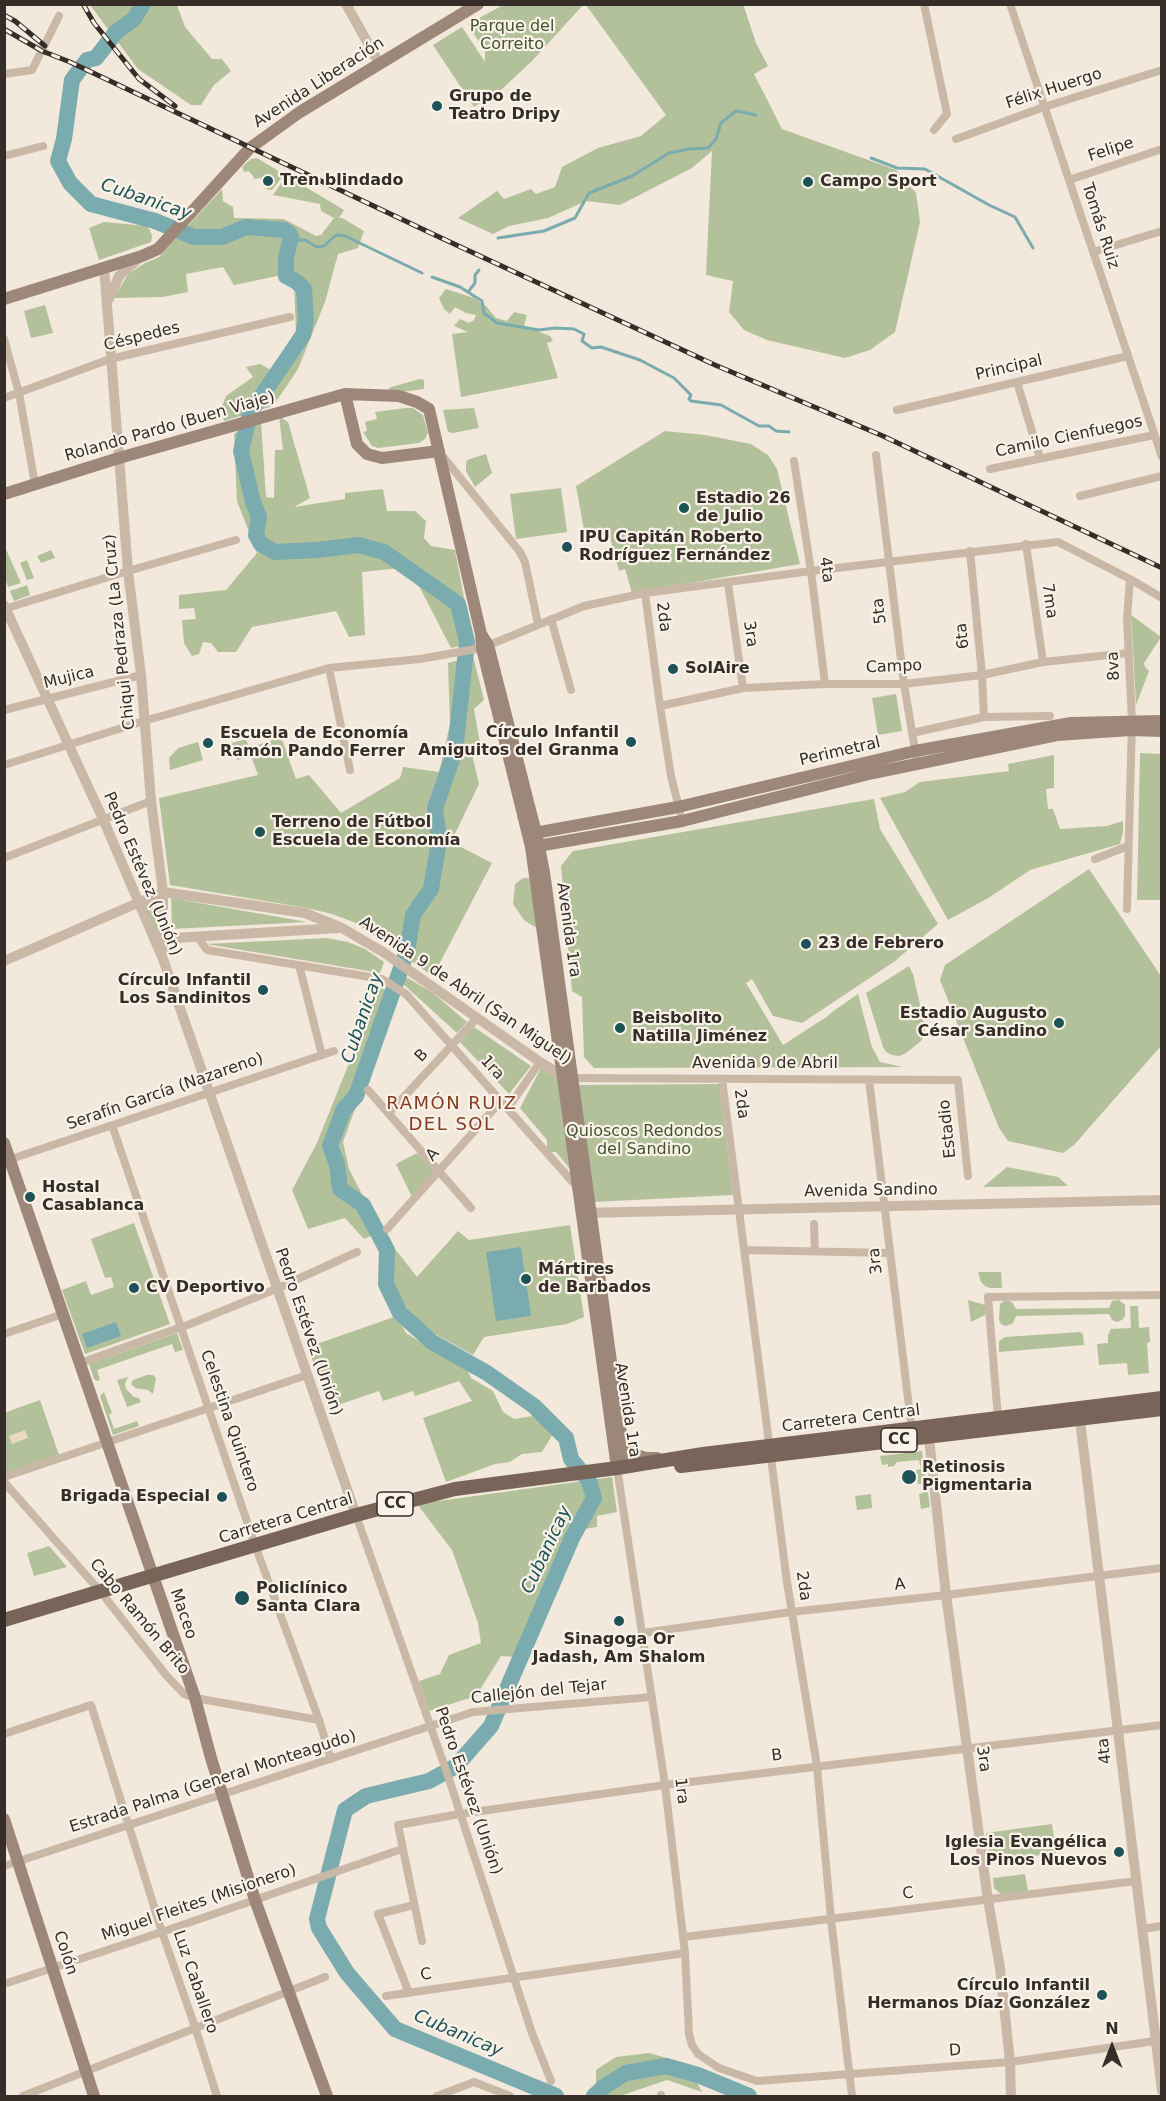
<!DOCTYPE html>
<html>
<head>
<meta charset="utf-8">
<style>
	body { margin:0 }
	#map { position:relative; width:1166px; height:2101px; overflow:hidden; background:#f2e8db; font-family:"DejaVu Sans",sans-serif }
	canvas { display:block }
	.frame { position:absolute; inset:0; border:6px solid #362d28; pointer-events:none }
	.north { position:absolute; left:1082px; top:2017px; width:60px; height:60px; -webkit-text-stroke:4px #f9f2e8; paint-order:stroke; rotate:0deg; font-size:16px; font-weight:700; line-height:24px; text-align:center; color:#362d28 }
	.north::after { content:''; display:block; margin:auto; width:21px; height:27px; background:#362d28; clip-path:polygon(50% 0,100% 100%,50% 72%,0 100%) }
</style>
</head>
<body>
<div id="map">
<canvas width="1166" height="2101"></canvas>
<div class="frame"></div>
<div class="north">N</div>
</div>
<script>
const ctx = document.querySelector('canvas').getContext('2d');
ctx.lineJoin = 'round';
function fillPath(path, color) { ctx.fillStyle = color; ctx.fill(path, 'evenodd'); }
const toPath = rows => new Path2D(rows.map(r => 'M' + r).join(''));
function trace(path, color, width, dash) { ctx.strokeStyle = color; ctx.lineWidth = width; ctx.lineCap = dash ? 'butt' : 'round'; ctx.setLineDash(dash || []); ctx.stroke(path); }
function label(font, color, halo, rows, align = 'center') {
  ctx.font = font + ' "DejaVu Sans",sans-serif'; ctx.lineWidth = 4.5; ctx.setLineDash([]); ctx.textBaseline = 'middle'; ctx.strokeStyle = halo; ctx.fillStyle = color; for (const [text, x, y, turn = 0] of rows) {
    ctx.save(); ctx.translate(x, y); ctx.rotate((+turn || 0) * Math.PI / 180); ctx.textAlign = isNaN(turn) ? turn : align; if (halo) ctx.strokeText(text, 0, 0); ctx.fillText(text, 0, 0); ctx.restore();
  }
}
fillPath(toPath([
	[505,4,583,5,532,61,502,89,474,107,433,45,462,27,485,62,485,52,468,24],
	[743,4,756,43,768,66,754,74,782,129,896,170,916,193,920,222,895,332,870,350,845,358,767,340,744,330,729,312,733,281,706,275,712,151,692,168,620,205,586,201,548,218,509,226,493,234,458,218,497,191,504,199,531,189,536,194,555,187,562,167,598,148,641,136,666,115,586,5],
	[90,5,177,5,185,27,212,59,222,59,231,71,214,85,201,105,191,105,138,69],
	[257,158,344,210,339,218,342,218,364,231,358,248,338,254,325,302,298,369,273,406,224,421,221,409,226,396,253,377,246,367,260,364,273,371,296,333,294,284,282,275,234,285,223,267,186,274,188,292,163,297,114,298,128,274,145,263,159,257,222,189,223,201,233,207,234,218,284,219,316,236,321,235,334,218,321,211,320,204,273,195,285,178,282,177,272,190,266,189,268,184,261,178,255,179,249,171,244,172,242,167,251,159],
	[104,222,146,226,150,230,152,236,151,242,99,260,89,228],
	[446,289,474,298,486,306,496,318,507,321,514,312,527,315,524,326,550,336,553,341,547,343,558,378,461,397,452,334,468,332,454,326,460,319,469,323,474,320,476,315,466,313,455,307,450,314,444,309,439,298],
	[45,305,53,333,31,338,24,311],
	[420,379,424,380,424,389,393,393,388,388],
	[406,408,413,408,423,415,428,433,425,439,419,443,378,448,372,446,363,432,367,431,365,422,377,419,375,412],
	[474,408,479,428,453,433,448,432,443,410],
	[279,416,288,422,310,498,294,507,345,499,345,493,383,489,387,511,415,511,426,521,424,538,431,546,455,550,464,598,475,642,451,648,420,588,400,568,362,572,365,635,349,637,336,611,252,627,236,652,218,652,211,643,203,642,199,654,192,656,184,643,182,620,196,619,194,608,179,609,179,595,226,590,257,553,237,501,234,434,246,426,261,422,266,497,274,498,275,450,283,450],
	[665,431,705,435,751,444,768,455,777,469,800,564,632,593,625,569,619,571,608,530,585,535,576,486],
	[486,454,492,473,475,487,466,471,466,463,467,460],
	[561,488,567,532,516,539,510,494],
	[5,547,21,583,8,587,5,579],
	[51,550,55,558,41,563,37,556],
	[27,560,34,578,27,580,20,563],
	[27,585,30,595,14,601,10,591],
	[1131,615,1161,637,1144,663,1145,667,1149,671,1136,705],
	[473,656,484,700,474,709,481,750,472,754,479,784,451,842,492,863,433,976,356,923,332,914,307,908,170,885,159,798,258,775,251,756,237,760,232,743,246,739,249,748,281,737,296,779,309,775,341,813,400,778,403,767,439,772,450,724,448,663],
	[896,694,902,731,878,735,872,698],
	[198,742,203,760,170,770,169,758,178,748],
	[1140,753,1161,754,1161,900,1137,900],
	[1054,755,1054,788,1046,789,1048,809,1053,809,1060,829,1107,826,1123,821,1123,832,1120,844,1030,870,990,897,948,920,880,798,905,792,920,782,1009,771,1008,764],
	[874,799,880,829,938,924,895,961,802,1023,773,1016,752,979,746,983,783,1045,828,1016,832,1012,858,994,872,1047,880,1062,903,1067,594,1068,584,1057,582,997,572,991,561,866,573,851],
	[1089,869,1161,976,1161,1046,1074,1145,1063,1153,1008,1141,999,1128,940,980,945,965],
	[523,878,529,878,538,929,524,920,513,904,515,884],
	[171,898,307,922,172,929],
	[156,900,158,936,144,905],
	[327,938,348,942,365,949,384,962,380,973,206,944],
	[909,966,913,974,925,1027,924,1036,921,1041,906,1053,899,1056,892,1055,886,1052,883,1047,866,993],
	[406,977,433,993,467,1022,457,1033,402,983],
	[380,986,396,998,343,1142,349,1169,381,1231,364,1239,345,1218,308,1229,292,1190,317,1143],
	[474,1027,531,1066,509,1094,460,1042],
	[541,1068,558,1079,570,1169,556,1152,547,1152,547,1140,520,1108],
	[719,1084,733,1195,594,1202,578,1085],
	[417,1153,436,1171,412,1197,396,1164],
	[1007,1167,1058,1177,1068,1186,983,1187],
	[134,1223,170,1324,85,1354,62,1290,86,1281,91,1295,114,1287,111,1277,105,1278,91,1239],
	[570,1225,584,1317,567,1324,484,1337,473,1355,435,1334,411,1315,391,1281,392,1245,417,1277,458,1231,469,1240],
	[978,1272,1001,1272,1002,1288,990,1288,985,1286,981,1282],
	[968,1300,985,1305,985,1315,971,1322],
	[1005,1300,1012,1302,1016,1309,1109,1308,1112,1301,1119,1300,1125,1305,1125,1316,1122,1320,1117,1322,1112,1320,1109,1314,1016,1316,1013,1323,1006,1326,1001,1324,999,1320,1000,1304],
	[1130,1306,1138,1306,1139,1328,1149,1327,1150,1342,1147,1343,1149,1373,1128,1375,1127,1363,1099,1365,1097,1344,1108,1343,1108,1335,1111,1329,1131,1328],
	[397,1316,406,1333,450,1361,467,1369,471,1378,493,1391,503,1412,514,1419,533,1416,546,1424,553,1434,542,1452,522,1454,510,1462,495,1464,446,1482,423,1418,472,1401,459,1381,415,1396,413,1391,383,1401,379,1391,329,1408,308,1347],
	[1080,1332,1083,1334,1084,1345,999,1352,999,1341,1005,1337],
	[177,1333,183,1350,175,1352,172,1344,97,1370,100,1380,97,1381,94,1379,89,1364],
	[147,1375,153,1375,156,1378,153,1394,148,1390,135,1388,131,1384,133,1380],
	[128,1377,125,1384,126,1389,134,1397,139,1398,141,1402,127,1407,117,1380],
	[104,1392,112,1413,109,1414,114,1429,137,1421,139,1426,113,1435,100,1396],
	[40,1400,59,1455,5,1475,4,1413],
	[922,1451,930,1507,921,1509,919,1494,923,1493,922,1484,918,1484,916,1470,921,1469,919,1460,897,1462,894,1466,888,1467,888,1464,882,1465,880,1456],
	[612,1477,617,1512,597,1516,597,1527,571,1531,516,1657,501,1656,476,1696,429,1711,419,1681,440,1674,449,1655,481,1643,478,1623,452,1550,417,1504],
	[871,1494,872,1508,857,1510,855,1496],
	[49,1546,67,1567,34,1576,27,1553],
	[1052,1824,1056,1853,990,1862,986,1833],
	[1025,1874,1028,1891,1002,1895,994,1888,993,1878],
	[649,2053,688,2064,702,2092,667,2080,620,2096,596,2096,596,2070,616,2057]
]), '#b3c19b');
fillPath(toPath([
	[25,1430,28,1438,12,1444,9,1436]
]), '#ead9c2');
fillPath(toPath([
	[521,1247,531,1316,496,1321,486,1252],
	[116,1322,121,1336,87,1348,82,1334]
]), '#7aabaf');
trace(toPath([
	[871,158,897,168,925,169,989,205,1015,217,1033,248],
	[498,238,544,231,575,218,589,193,632,176,669,153,689,149,708,148,716,139,721,123,736,111,756,115],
	[298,240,305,240,317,247,324,246,336,235,345,236,422,273],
	[432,277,460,287,482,301,484,313,497,323,539,330,555,328,574,329,584,334,582,341,592,348,601,347,640,360,674,378,691,395,689,399,691,401,721,405,759,426,769,426,776,431,789,432],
	[468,292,475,283,475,275,479,270]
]), '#7aabaf', 3);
trace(toPath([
	[143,4,134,19,116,32,96,58,87,60,72,80,64,139,58,161,70,183,91,204,155,221,194,237,222,237,246,227,284,230,289,233,291,237,286,258,286,276,297,282,304,289,306,320,303,335,250,413,241,451,253,502,259,517,256,535,261,544,275,552,317,550,359,545,384,552,458,604,467,642,455,751,435,808,439,841,431,889,413,915,407,951,356,1096,344,1109,330,1146,337,1164,340,1189,363,1205,387,1250,386,1284,400,1313,432,1342,487,1373,534,1406,566,1438,571,1459,589,1481,594,1498,572,1538,491,1726,456,1766,429,1781,366,1796,345,1810,317,1919,319,1928,347,1973,395,2029,556,2096],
	[594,2096,605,2086,626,2073,666,2066,698,2075,749,2096]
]), '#7aabaf', 16);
trace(toPath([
	[924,4,947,114,934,130],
	[1010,4,1162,457],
	[4,74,32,70,59,16],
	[956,139,1044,107,1162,70],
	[4,156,43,146],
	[1069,180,1162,149],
	[1093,252,1162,231],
	[4,339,19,393,35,484],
	[1017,382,1040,458],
	[4,398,110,359,290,317],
	[897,410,1128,356],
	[441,454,520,552,525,562,538,624],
	[876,455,904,684,916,756],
	[794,461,811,571,825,684],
	[990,469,1154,435],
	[1080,496,1162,476],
	[1026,544,1043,662],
	[970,551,982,675,984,717],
	[728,583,743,688],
	[645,593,660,706,671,776,680,812],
	[4,609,128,571,236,540],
	[551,619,571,690],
	[329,668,350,770],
	[660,706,743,688,825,684,904,684,982,675,1043,662,1129,653],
	[4,710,141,675],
	[912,733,984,717,1050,716],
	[4,765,144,721,329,668,420,659,482,648,584,606,645,593,811,571,1058,542,1130,579,1162,598],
	[4,858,151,801],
	[1095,859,1128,846],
	[1127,909,1132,720,1127,619,1130,579],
	[197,936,207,950,382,979,406,994,578,1188],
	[299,965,322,1055],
	[569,1078,958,1080,968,1176],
	[722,1079,787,1582,817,1766,831,1919,852,2096],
	[869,1080,912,1431],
	[368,1090,471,1208],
	[508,1108,540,1062],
	[389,1113,477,1018],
	[112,1125,255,1545,319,1720,331,1759],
	[5,1161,334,1051],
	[814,1224,815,1251],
	[387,1229,501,1101],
	[745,1250,890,1253],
	[4,1334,63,1314],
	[80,1363,190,1324,276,1289,357,1252],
	[998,1418,988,1297,1162,1295],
	[617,1468,665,1785,685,1953,689,2034,692,2045,698,2054,719,2068,757,2081,1010,2062,1155,2041],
	[4,1477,307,1375],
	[4,1482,100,1591,166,1675,184,1694,195,1698,319,1720],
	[356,1515,448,1776,532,2033,551,2081],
	[643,1633,791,1612,946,1595,1162,1568],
	[4,1734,91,1705,162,1932,195,2027,217,2096],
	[4,1866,473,1712,652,1697],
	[1142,1929,1162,1926],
	[684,1937,1136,1881],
	[422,1941,398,1825,460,1814,665,1785,1162,1725],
	[4,1984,162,1932,402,1849],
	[409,1993,378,1914,414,1905],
	[386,1996,685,1953],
	[661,2095,661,2096],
	[23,2096,325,1977],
	[437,2096,474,2082,510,2096]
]), '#cab8a7', 8);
trace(toPath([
	[346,4,379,63],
	[104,267,128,571,141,675,151,801,163,892,163,953],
	[109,299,119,276,138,259],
	[4,605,103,819,163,959,356,1515],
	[163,943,175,938,338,928],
	[4,961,163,892,305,913,342,928,383,952,540,1062,563,1076],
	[582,1213,1162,1200],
	[1079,1412,1162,2091],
	[928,1429,946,1595,988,1900,1000,1968,1010,2062,1011,2096]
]), '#cab8a7', 10);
trace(toPath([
	[4,299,142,256,158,249,250,148,300,112,478,4],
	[345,394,357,444,367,454,382,458,439,451],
	[4,494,119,458,345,394,399,396,417,402,429,409,481,634],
	[481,634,488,645,536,833,544,872,622,1442,623,1455,617,1468,531,847,482,648,481,634],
	[529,834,678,807,915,751,1071,723,1162,721],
	[532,847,682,821,873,773,1057,735,1130,730,1162,731],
	[4,1143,195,1698,211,1758,255,1900,327,2096],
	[622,1442,636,1455,646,1458,657,1458],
	[4,1819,94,2096]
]), '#9d8779', 12);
trace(toPath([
	[681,1466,1162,1409],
	[4,1620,356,1515,455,1489,617,1468,703,1454,1162,1398]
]), '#786459', 14);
const rail = toPath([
	[83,4,94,23,139,79,175,106],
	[4,15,15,21,45,46],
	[4,29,42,51,70,62,437,236,715,365,883,436,1162,568]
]);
trace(rail, '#362d28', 5);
trace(rail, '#f9f2e8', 3, [9]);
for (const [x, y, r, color] of [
	[437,106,6,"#1d5257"],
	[268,181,6,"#1d5257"],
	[808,182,6,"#1d5257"],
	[684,508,6,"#1d5257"],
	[567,547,6,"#1d5257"],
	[673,669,6,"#1d5257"],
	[631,742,6,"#1d5257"],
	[208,743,6,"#1d5257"],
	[260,832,6,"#1d5257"],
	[806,944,6,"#1d5257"],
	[263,990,6,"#1d5257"],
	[1059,1023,6,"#1d5257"],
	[620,1028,6,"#1d5257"],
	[30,1197,6,"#1d5257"],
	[526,1279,6,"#1d5257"],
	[134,1288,6,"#1d5257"],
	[909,1477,8,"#1d5257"],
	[222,1497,6,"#1d5257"],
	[242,1598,8,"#1d5257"],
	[619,1621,6,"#1d5257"],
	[1119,1852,6,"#1d5257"],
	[1102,1995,6,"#1d5257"]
]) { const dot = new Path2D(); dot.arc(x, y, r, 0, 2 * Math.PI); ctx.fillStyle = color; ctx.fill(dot); trace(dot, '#f9f2e8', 2); }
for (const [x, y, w] of [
	[899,1440,36],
	[395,1504,36]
]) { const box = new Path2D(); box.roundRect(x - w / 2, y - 12, w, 24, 4.5); ctx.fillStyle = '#f9f2e8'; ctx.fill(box); trace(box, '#362d28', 1.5); }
label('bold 15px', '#362d28', null, [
	["CC",899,1440],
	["CC",395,1504]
]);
label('16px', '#44542c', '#f9f2e8', [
	["Parque del",512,27],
	["Correito",512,45],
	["Quioscos Redondos",644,1132],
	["del Sandino",644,1150]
]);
label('16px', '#362d28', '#f9f2e8', [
	["Avenida Liberación",319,83,-33],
	["Félix Huergo",1054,89,-18],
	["Felipe",1111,150,-18],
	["Tomás Ruiz",1100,226,72],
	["Céspedes",142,337,-14],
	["Principal",1009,368,-13],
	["Rolando Pardo (Buen Viaje)",170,427,-16],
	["Camilo Cienfuegos",1069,437,-12],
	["4ta",826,570,82],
	["7ma",1049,601,82],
	["5ta",880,611,-97],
	["2da",663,617,83],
	["Chiqui Pedraza (La Cruz)",120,632,-96],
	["3ra",750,634,82],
	["6ta",963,636,-96],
	["8va",1114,666,-93],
	["Campo",894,667,-2],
	["Mujica",69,678,-14],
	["Perimetral",840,752,-13],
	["Pedro Estévez (Unión)",142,874,67],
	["Avenida 1ra",568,930,82],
	["Avenida 9 de Abril (San Miguel)",465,991,34],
	["B",422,1056,-47],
	["Avenida 9 de Abril",765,1064],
	["1ra",492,1068,48],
	["Serafín García (Nazareno)",165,1092,-19],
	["2da",741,1104,82],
	["Estadio",948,1129,-96],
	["A",433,1155,-48],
	["Avenida Sandino",871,1191,-1],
	["3ra",876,1261,-97],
	["Pedro Estévez (Unión)",308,1332,71],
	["Avenida 1ra",627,1410,81],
	["Carretera Central",851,1419,-7],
	["Celestina Quintero",229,1421,71],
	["Carretera Central",286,1519,-17],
	["A",900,1585,-6],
	["2da",803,1586,82],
	["Maceo",183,1614,71],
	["Cabo Ramón Brito",139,1617,50],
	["Callejón del Tejar",539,1692,-6],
	["4ta",1105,1751,-97],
	["B",777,1756,-7],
	["3ra",983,1759,82],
	["Estrada Palma (General Monteagudo)",213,1782,-18],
	["Pedro Estévez (Unión)",468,1791,71],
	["1ra",681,1791,83],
	["C",908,1894,-7],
	["Miguel Fleites (Misionero)",199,1903,-19],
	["Colón",65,1953,72],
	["C",426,1975,-8],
	["Luz Caballero",195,1982,71],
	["D",955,2051,-4]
]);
label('bold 16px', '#362d28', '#f9f2e8', [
	["Grupo de",449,97],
	["Teatro Dripy",449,115],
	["Tren blindado",280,181],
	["Campo Sport",820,182],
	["Estadio 26",696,499],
	["de Julio",696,517],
	["IPU Capitán Roberto",579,538],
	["Rodríguez Fernández",579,556],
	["SolAire",685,669],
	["Círculo Infantil",619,733,"right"],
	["Amiguitos del Granma",619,751,"right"],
	["Escuela de Economía",220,734],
	["Ramón Pando Ferrer",220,752],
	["Terreno de Fútbol",272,823],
	["Escuela de Economía",272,841],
	["23 de Febrero",818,944],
	["Círculo Infantil",251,981,"right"],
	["Los Sandinitos",251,999,"right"],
	["Estadio Augusto",1047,1014,"right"],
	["César Sandino",1047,1032,"right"],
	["Beisbolito",632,1019],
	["Natilla Jiménez",632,1037],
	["Hostal",42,1188],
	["Casablanca",42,1206],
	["Mártires",538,1270],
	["de Barbados",538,1288],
	["CV Deportivo",146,1288],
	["Retinosis",922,1468],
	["Pigmentaria",922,1486],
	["Brigada Especial",210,1497,"right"],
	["Policlínico",256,1589],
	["Santa Clara",256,1607],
	["Sinagoga Or",619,1640,"center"],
	["Jadash, Am Shalom",619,1658,"center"],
	["Iglesia Evangélica",1107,1843,"right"],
	["Los Pinos Nuevos",1107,1861,"right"],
	["Círculo Infantil",1090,1986,"right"],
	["Hermanos Díaz González",1090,2004,"right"]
], 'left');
label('italic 18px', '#1d5257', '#f9f2e8', [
	["Cubanicay",146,200,19],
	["Cubanicay",363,1018,-71],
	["Cubanicay",547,1550,-65],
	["Cubanicay",458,2034,23]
]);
ctx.letterSpacing = '1.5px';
label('18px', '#853c21', '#f9f2e8', [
	["RAMÓN RUIZ",452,1104],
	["DEL SOL",452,1125]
]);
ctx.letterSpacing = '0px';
</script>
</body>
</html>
